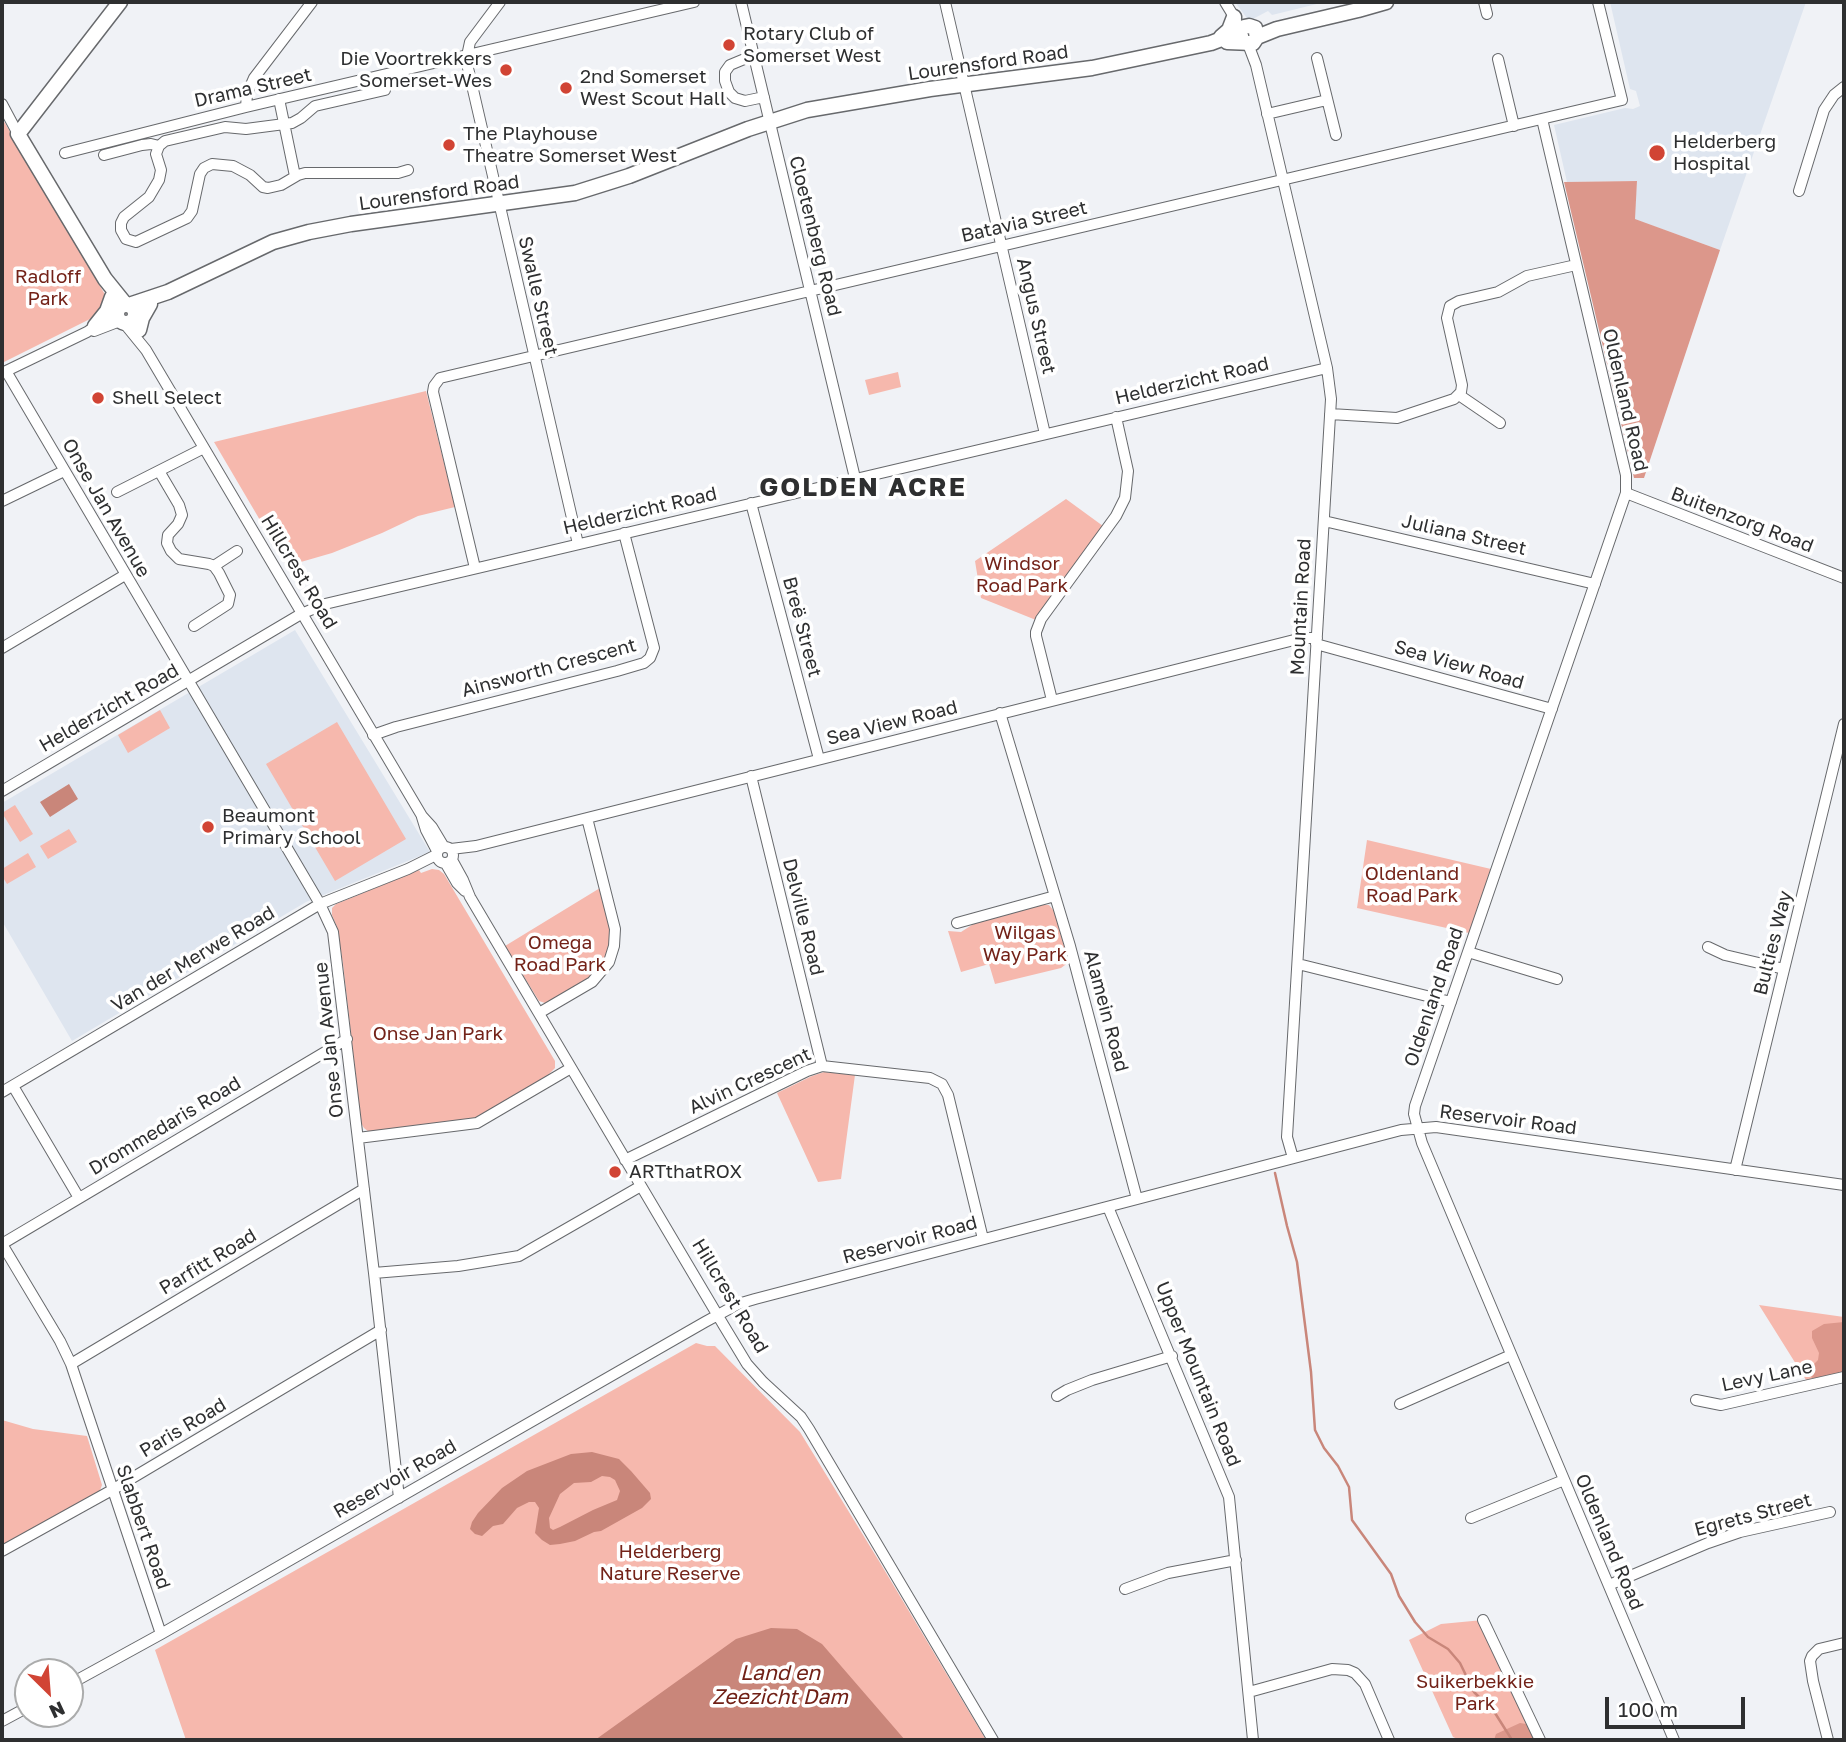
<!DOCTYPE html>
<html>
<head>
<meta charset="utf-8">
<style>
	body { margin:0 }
	#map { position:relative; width:1846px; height:1742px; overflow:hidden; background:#f0f2f6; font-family:"Golos Text",sans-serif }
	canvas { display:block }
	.frame { position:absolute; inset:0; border:4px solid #2e2f30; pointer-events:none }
	.north { position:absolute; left:14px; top:1658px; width:70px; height:70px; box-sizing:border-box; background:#fff; border:2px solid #abacac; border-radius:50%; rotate:155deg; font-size:19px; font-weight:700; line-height:28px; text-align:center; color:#2e2f30 }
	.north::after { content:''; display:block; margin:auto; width:24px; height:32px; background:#d14434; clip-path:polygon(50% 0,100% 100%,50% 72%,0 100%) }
	.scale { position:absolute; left:1605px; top:1697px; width:140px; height:32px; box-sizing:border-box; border:4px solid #2e2f30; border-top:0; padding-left:9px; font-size:21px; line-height:24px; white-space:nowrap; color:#2e2f30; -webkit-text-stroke:5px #fff; paint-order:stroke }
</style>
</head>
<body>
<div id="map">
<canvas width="1846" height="1742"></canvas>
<div class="frame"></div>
<div class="north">N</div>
<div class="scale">100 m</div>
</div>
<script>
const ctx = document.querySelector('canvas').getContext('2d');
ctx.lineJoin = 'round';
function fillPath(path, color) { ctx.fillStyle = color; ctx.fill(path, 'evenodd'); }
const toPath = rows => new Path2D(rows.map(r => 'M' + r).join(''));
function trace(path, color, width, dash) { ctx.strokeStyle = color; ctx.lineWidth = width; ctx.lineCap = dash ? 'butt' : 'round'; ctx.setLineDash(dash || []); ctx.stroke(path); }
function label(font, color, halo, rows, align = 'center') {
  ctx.font = font + ' "Golos Text",sans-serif'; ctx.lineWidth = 7; ctx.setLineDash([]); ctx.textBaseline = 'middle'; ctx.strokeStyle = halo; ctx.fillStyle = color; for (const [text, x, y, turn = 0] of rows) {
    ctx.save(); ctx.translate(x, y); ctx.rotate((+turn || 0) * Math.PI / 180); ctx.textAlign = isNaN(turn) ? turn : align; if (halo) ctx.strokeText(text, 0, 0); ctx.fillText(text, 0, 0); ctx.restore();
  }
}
fillPath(toPath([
	[1235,2,1325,2,1272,15,1268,11,1249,21],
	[1610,2,1806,2,1720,250,1634,219,1637,181,1567,182,1554,125,1625,108,1633,109,1640,106,1636,91,1630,89],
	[295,630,430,852,306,902,72,1041,2,921,2,803]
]), '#dee5ef');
fillPath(toPath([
	[2,118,107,298,107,302,94,317,2,363],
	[898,372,901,387,869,395,865,380],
	[426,391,455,507,418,516,382,533,332,553,287,566,214,442],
	[1066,499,1103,526,1036,620,981,598,975,561],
	[160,710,170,728,128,753,118,735],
	[337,722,406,839,335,881,266,764],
	[15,805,33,834,20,842,2,813],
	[69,829,77,842,48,859,40,846],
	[1367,840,1491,869,1469,933,1357,908],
	[28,853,36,867,7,884,2,876,2,869],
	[432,869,439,870,444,874,555,1061,555,1068,549,1074,550,1076,476,1119,369,1132,364,1128,361,1123,343,964,337,927,332,915,332,908,336,904,419,870,421,873],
	[600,888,610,927,611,936,608,953,604,960,589,978,550,1001,545,1003,539,1001,505,946],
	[1041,905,1049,905,1054,911,1069,962,1061,968,995,984,989,964,961,972,948,931,961,932,975,923],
	[824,1072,855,1075,841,1179,818,1182,777,1093,812,1076],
	[1759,1305,1844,1317,1844,1372,1806,1380],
	[696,1343,707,1346,715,1346,800,1432,879,1561,986,1740,186,1740,155,1650],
	[2,1420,33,1429,87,1436,102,1485,99,1493,2,1548],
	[1483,1620,1540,1740,1460,1740,1453,1737,1409,1640,1441,1624]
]), '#f6b8ad');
fillPath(toPath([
	[1637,181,1635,219,1720,250,1644,478,1634,478,1564,182],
	[1844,1322,1844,1373,1818,1380,1812,1378,1808,1372,1809,1369,1818,1360,1819,1353,1812,1338,1812,1331,1824,1324],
	[1520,1723,1526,1724,1536,1732,1544,1740,1494,1740,1496,1734]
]), '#dc978b');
fillPath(toPath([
	[69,784,78,799,50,817,40,802],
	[592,1452,619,1459,631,1471,650,1493,651,1499,642,1508,601,1531,594,1532,575,1541,560,1544,550,1545,542,1540,535,1533,539,1508,535,1502,529,1502,517,1508,503,1524,493,1526,482,1536,475,1534,470,1529,472,1522,478,1513,502,1488,527,1471,571,1454],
	[602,1476,610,1477,615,1480,620,1491,617,1500,593,1510,560,1527,553,1530,550,1528,549,1518,560,1494,574,1483,591,1482],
	[771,1628,797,1629,822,1644,905,1740,595,1740,736,1639]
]), '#c9867a');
trace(toPath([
	[1275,1173,1287,1226,1297,1262,1311,1372,1315,1430,1324,1448,1338,1466,1349,1487,1352,1520,1391,1574,1399,1596,1415,1622,1428,1637,1448,1649,1460,1663,1474,1692,1495,1713,1512,1740]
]), '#c9867a', 2.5);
const street = toPath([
	[500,2,470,42,467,56,468,68,578,544],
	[741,2,855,478],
	[945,2,1045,434],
	[1225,2,1236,20],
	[1484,2,1487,14],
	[1248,44,1256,65,1327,368,1331,399,1287,1137,1293,1158],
	[754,55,730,65,725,72,725,81,729,92,735,98,745,101,764,97],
	[1317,58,1336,135],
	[1498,59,1514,126],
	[385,90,315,106,301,118,292,123,246,129,225,127,165,141,159,146,156,154,161,170,159,180,149,197,124,217,121,223,121,230,126,239,136,242,187,218,192,211,200,174,204,168,212,164,233,166,250,175,263,187,268,188,281,185,298,175,305,173,398,173,408,170],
	[279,99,295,176],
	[2,104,18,134],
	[246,107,247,94,254,78,312,2],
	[1267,114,1327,100],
	[1542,119,1626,475,1626,493,1415,1106,1414,1114,1422,1143,1674,1740],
	[65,153,246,107,694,2],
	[104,155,142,145,151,144,159,146],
	[1799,191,1824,110,1834,95,1844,87],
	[124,323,146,350,422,816,432,827,444,847],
	[94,331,120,321],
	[6,371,320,904,333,932,374,1273,399,1498],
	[2,373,87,332,116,312],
	[1459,395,1500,423],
	[1330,414,1397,418,1454,399,1461,392,1462,385,1447,318,1450,306,1459,301,1498,292,1527,276,1576,265],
	[159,471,179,505,182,515,178,524,168,535,167,543,171,551,179,559,209,564,214,566,219,573,230,595,228,604,194,626],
	[117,492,204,448],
	[1626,493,1844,578],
	[2,501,64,471],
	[751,503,819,759],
	[1324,521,1595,584],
	[214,566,237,551],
	[475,568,433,392,434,386,440,378,1622,100,1598,2],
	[1316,644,1552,709],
	[2,648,125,575],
	[1052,700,1036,636,1036,632,1041,619,1116,516,1125,498,1128,471,1116,417],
	[1000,713,1070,946,1137,1199],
	[373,735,396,727,617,671,644,663,650,658,654,648,624,533],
	[751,776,822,1066],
	[2,791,301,614,325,604,1327,368],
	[422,817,426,830,437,851],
	'437 855a8 8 0 1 1 16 0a8 8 0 1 1-16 0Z',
	[451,849,476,846,1302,638,1317,638],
	[452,860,463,880,470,897,724,1326,747,1364,763,1382,801,1417,809,1429,993,1740],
	[446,864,457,883,465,891],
	[957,923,1055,896],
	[1708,947,1725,955,1784,969],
	[1468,952,1557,979],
	[1298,964,1451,1002],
	[539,1013,592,982,609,962,614,946,615,929,587,818],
	[13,1086,79,1198],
	[2,1092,320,904,408,869,436,855],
	[358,1138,477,1123,571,1068],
	[625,1160,807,1071,822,1066,930,1078,942,1084,948,1095,983,1239],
	[1735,1170,1844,724],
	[1108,1207,1229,1497,1253,1740],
	[2,1244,60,1341,71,1364,161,1634],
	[2,1244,347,1039],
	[374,1273,458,1266,519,1256,641,1186],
	[71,1364,364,1189],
	[1057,1396,1067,1390,1092,1380,1172,1356],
	[1696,1400,1721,1405,1844,1377],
	[1400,1404,1511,1355],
	[1471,1518,1564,1480],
	[2,1551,112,1490,381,1330],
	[1609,1585,1708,1543,1740,1532,1830,1512],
	[1125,1589,1168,1573,1236,1560],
	[1483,1620,1540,1740],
	[70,1684,161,1634,705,1322,738,1304,755,1299,1401,1130,1436,1127,1844,1185],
	[1249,1692,1332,1669,1348,1670,1355,1673,1365,1684,1389,1740],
	[2,1721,28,1707],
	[1828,1740,1813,1681,1810,1661,1812,1656,1819,1649,1844,1643]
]);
const secondary = toPath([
	[120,2,18,134,105,279,126,305],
	[1221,37,1229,30,1234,17],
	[1257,37,1277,29,1358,10,1386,2],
	[1227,42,1253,43,1257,37,1255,28,1249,26,1244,27,1240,32,1242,40],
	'117 314a9 9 0 1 1 18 0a9 9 0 1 1-18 0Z',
	[129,305,168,292,273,242,309,232,351,224,575,193,629,176,748,129,807,110,930,89,1092,68,1211,43,1240,32],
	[95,326,107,311,112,297],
	[139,330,142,318,150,304]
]);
trace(street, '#67696c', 12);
trace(secondary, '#67696c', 17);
trace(street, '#fff', 10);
trace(secondary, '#fff', 14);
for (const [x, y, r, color] of [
	[729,45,7,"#d14434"],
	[506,70,7,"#d14434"],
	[566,88,7,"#d14434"],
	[449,145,7,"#d14434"],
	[1657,153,9,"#d14434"],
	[98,398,7,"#d14434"],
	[208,827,7,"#d14434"],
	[615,1172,7,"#d14434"]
]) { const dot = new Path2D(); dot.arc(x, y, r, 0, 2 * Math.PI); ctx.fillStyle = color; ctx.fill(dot); trace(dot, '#fff', 2.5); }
label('19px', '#2e2f30', '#fff', [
	["Rotary Club of",743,34],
	["Somerset West",743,56],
	["Die Voortrekkers",492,59,"right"],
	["Somerset-Wes",492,81,"right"],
	["2nd Somerset",580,77],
	["West Scout Hall",580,99],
	["The Playhouse",463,134],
	["Theatre Somerset West",463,156],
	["Helderberg",1673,142],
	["Hospital",1673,164],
	["Shell Select",112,398],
	["Beaumont",222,816],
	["Primary School",222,838],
	["ARTthatROX",629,1172]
], 'left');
label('19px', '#2e2f30', '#fff', [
	["Lourensford Road",988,63,-8],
	["Drama Street",253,88,-13],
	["Lourensford Road",439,193,-8],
	["Batavia Street",1024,222,-13],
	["Cloetenberg Road",815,236,76],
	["Swalle Street",538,296,77],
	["Angus Street",1036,316,77],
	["Helderzicht Road",1192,381,-13],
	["Oldenland Road",1625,400,77],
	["Onse Jan Avenue",106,508,60],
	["Helderzicht Road",640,511,-13],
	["Buitenzorg Road",1742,520,21],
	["Juliana Street",1464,535,13],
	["Hillcrest Road",299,572,59],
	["Mountain Road",1301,607,-87],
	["Breë Street",802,627,75],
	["Sea View Road",1459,665,16],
	["Ainsworth Crescent",549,668,-15],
	["Helderzicht Road",109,708,-30],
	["Sea View Road",892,723,-14],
	["Delville Road",803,917,76],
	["Bulties Way",1773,943,-76],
	["Van der Merwe Road",193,959,-31],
	["Oldenland Road",1434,997,-71],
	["Alamein Road",1106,1011,75],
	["Onse Jan Avenue",329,1040,-96],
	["Alvin Crescent",750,1081,-25],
	["Reservoir Road",1508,1120,7],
	["Drommedaris Road",165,1126,-31],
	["Reservoir Road",910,1240,-15],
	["Parfitt Road",208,1262,-31],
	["Hillcrest Road",730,1296,59],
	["Upper Mountain Road",1198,1374,68],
	["Levy Lane",1767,1376,-12],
	["Paris Road",183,1428,-31],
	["Reservoir Road",395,1479,-30],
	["Egrets Street",1753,1515,-15],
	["Slabbert Road",143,1527,71],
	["Oldenland Road",1609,1542,67]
]);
label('19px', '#732218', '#fff', [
	["Radloff",48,277],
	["Park",48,299],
	["Windsor",1022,564],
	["Road Park",1022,586],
	["Oldenland",1412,874],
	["Road Park",1412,896],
	["Wilgas",1025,933],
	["Way Park",1025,955],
	["Omega",560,943],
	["Road Park",560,965],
	["Onse Jan Park",438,1034],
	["Helderberg",670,1552],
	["Nature Reserve",670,1574],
	["Suikerbekkie",1475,1682],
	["Park",1475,1704]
]);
label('italic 21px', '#702016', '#fff', [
	["Land en",780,1673],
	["Zeezicht Dam",780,1697]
]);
ctx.letterSpacing = '2px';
label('bold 26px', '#2e2f30', '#fff', [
	["GOLDEN ACRE",863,488]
]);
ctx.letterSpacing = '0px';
</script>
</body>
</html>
